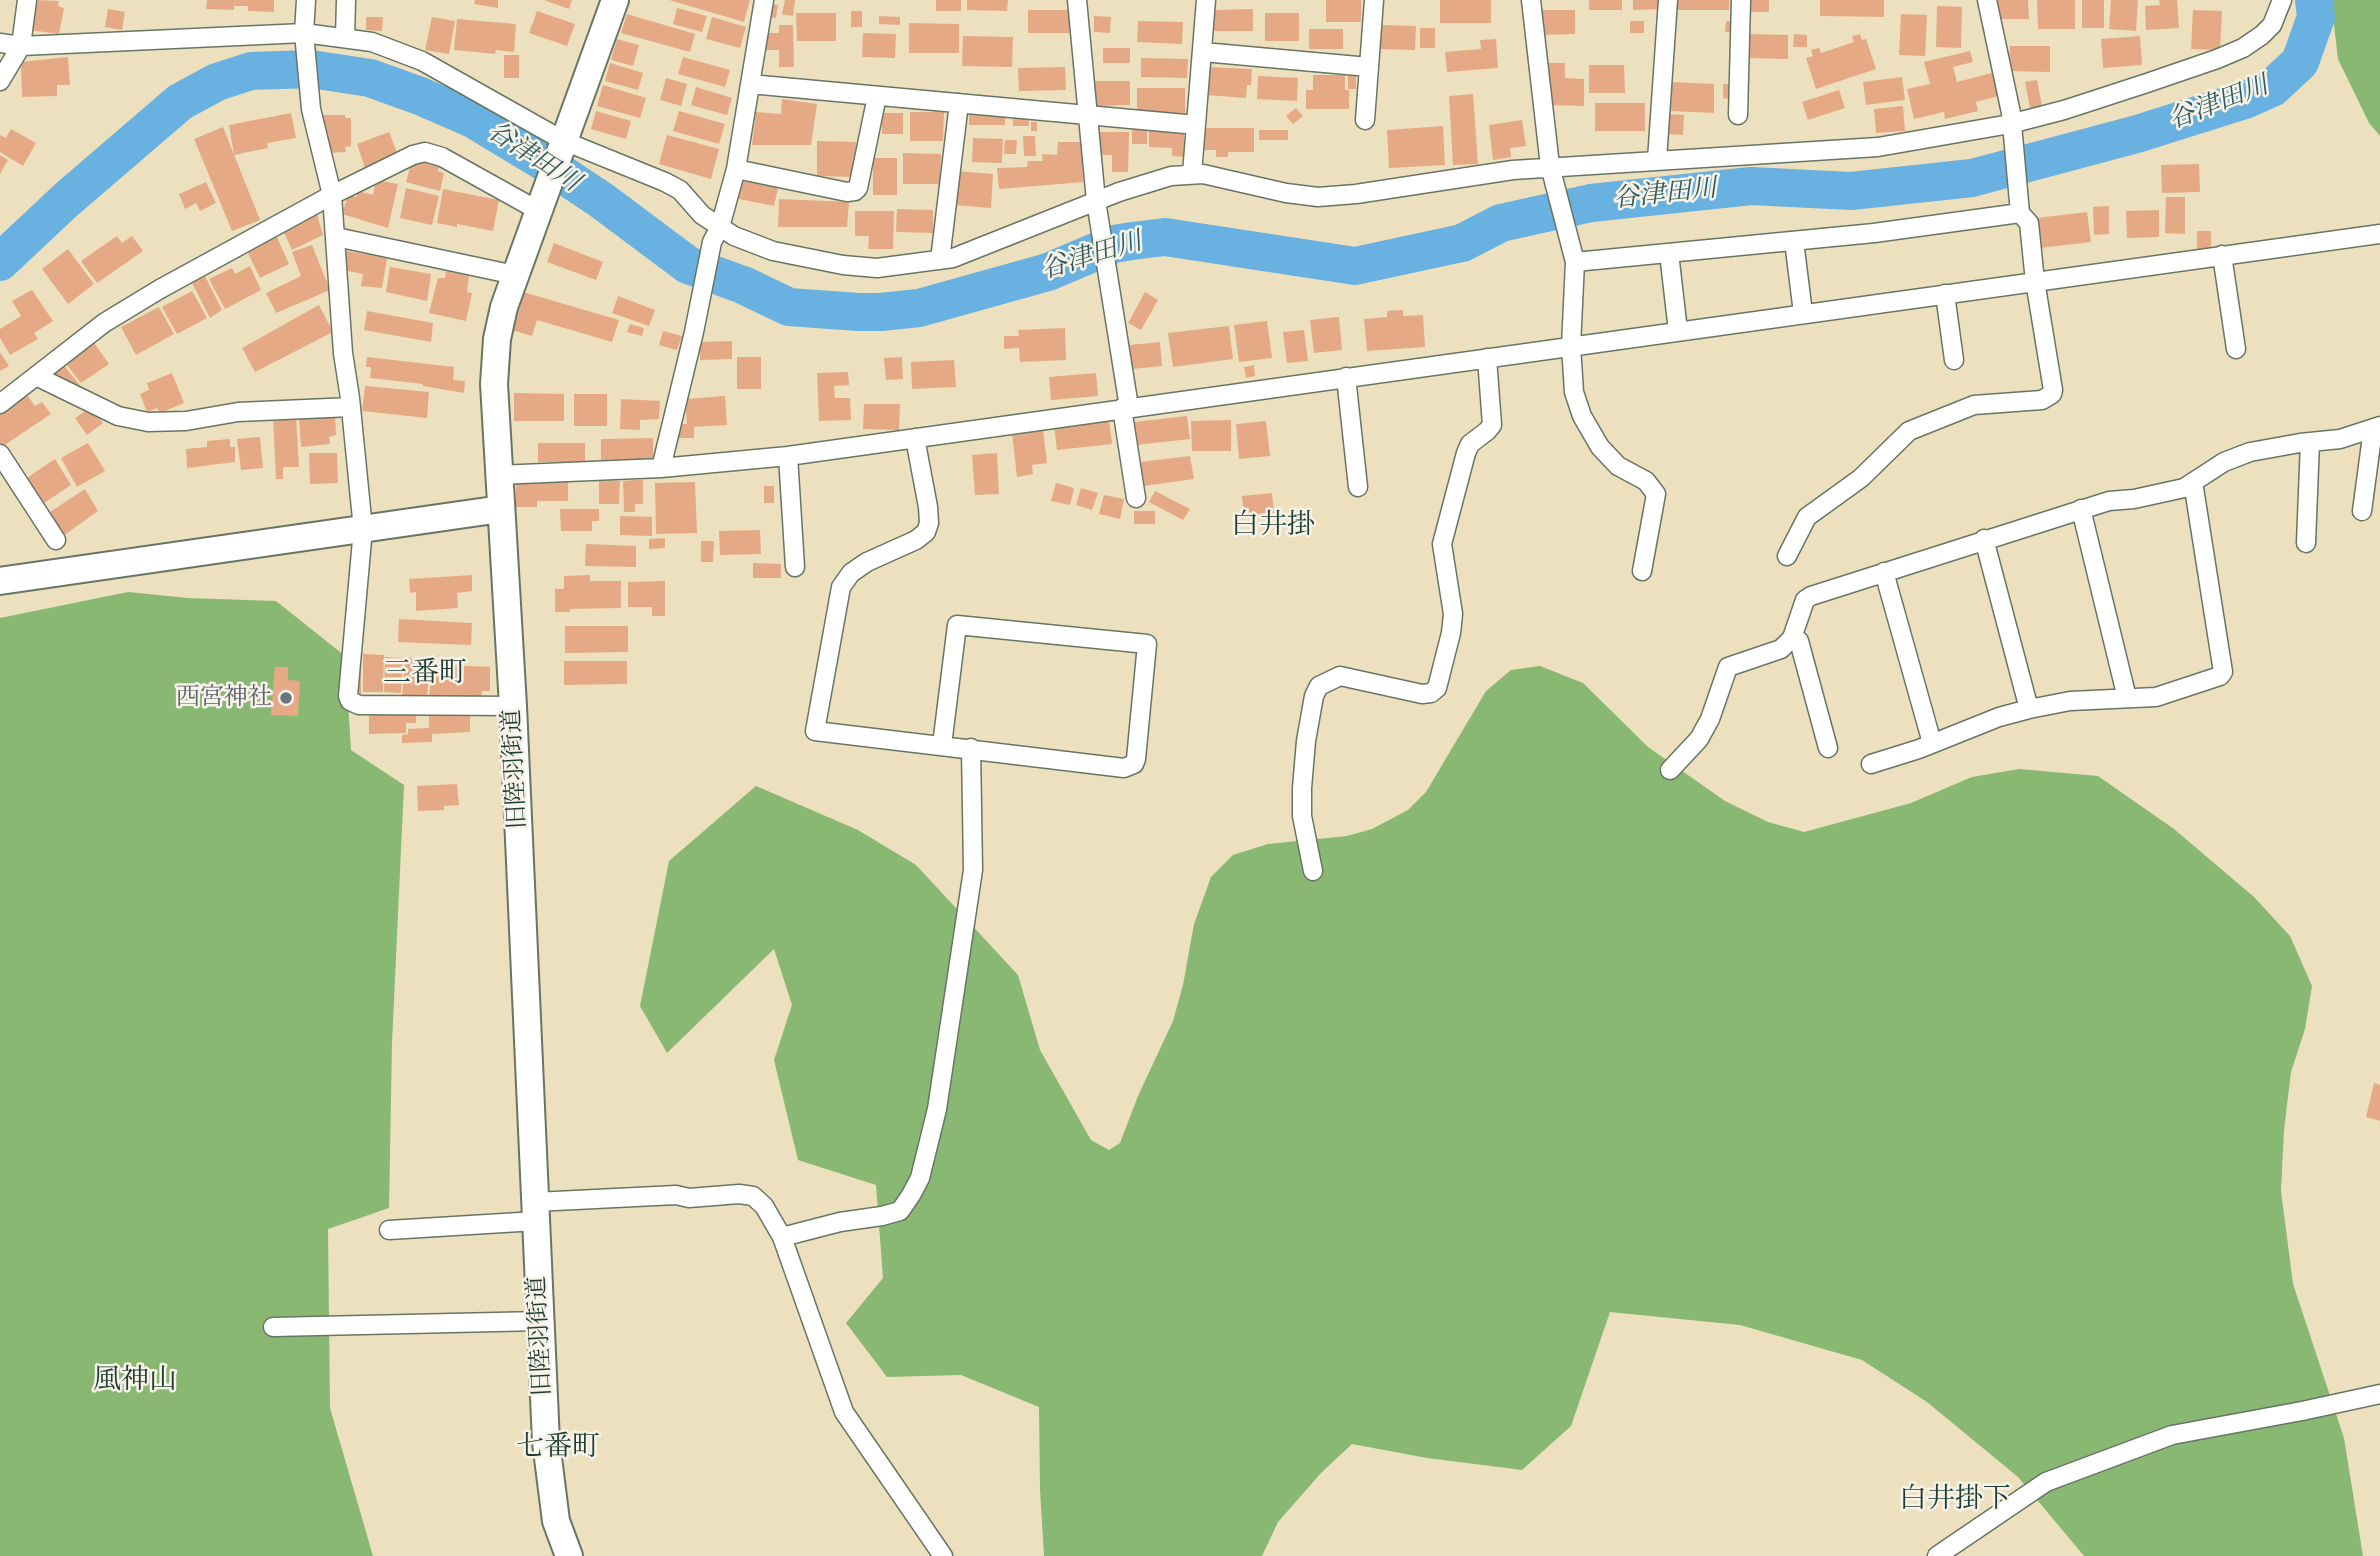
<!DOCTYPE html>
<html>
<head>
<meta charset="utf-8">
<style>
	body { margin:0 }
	canvas { display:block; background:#ece0be }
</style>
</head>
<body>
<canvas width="2380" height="1556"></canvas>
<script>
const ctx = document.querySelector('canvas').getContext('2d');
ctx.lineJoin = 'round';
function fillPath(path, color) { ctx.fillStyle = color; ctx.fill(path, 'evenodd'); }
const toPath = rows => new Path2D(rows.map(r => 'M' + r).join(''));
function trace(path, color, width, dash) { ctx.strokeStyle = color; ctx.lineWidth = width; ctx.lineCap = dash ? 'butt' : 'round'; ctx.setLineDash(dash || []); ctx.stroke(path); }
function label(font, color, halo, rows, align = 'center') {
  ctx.font = font + ' Cardo,"Noto Serif JP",serif'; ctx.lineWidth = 5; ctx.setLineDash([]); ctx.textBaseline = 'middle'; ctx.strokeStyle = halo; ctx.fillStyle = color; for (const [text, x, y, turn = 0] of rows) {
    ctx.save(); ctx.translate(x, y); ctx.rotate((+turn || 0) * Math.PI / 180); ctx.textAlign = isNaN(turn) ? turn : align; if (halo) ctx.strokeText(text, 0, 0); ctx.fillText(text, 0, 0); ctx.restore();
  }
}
fillPath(toPath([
	[2331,0,2380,0,2380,136,2369,123,2338,59],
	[128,592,188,598,276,601,345,656,351,750,404,785,392,1043,389,1208,328,1229,330,1408,373,1556,0,1556,0,618],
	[1540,666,1583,683,1648,747,1725,801,1768,822,1804,832,1911,803,1972,777,2019,769,2098,776,2174,829,2254,897,2290,936,2312,986,2305,1029,2291,1072,2284,1130,2281,1191,2293,1284,2344,1438,2363,1556,2084,1556,2018,1477,1927,1402,1862,1360,1740,1325,1610,1312,1571,1426,1522,1470,1427,1458,1352,1444,1321,1473,1278,1522,1262,1556,1044,1556,1040,1489,1039,1407,961,1375,887,1377,846,1323,883,1278,876,1185,798,1160,774,1060,792,1005,774,949,667,1053,640,1006,669,861,756,786,858,830,916,865,1018,975,1040,1050,1091,1140,1109,1150,1120,1143,1138,1096,1173,1021,1183,985,1194,924,1211,877,1233,855,1268,844,1347,836,1372,829,1408,810,1426,792,1486,691,1511,670]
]), '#88b872');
trace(toPath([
	[0,262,66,200,180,102,217,82,251,71,311,69,370,78,420,96,473,119,544,162,601,200,688,265,743,285,789,307,858,312,881,312,919,308,1048,272,1114,244,1132,241,1165,237,1355,266,1462,243,1501,223,1591,203,1751,186,1851,191,1972,178,2137,134,2245,100,2272,88,2300,62,2316,17,2314,0]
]), '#68b1e0', 38);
fillPath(toPath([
	[34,0,59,1,58,6,64,8,59,34,30,30],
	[207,0,274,0,274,12,248,11,248,6,234,6,234,10,206,9],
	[475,0,498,0,498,8,474,4],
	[544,0,572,0,569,9],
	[669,0,750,0,744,22],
	[785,0,795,0,793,16,782,14],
	[936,0,961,0,961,11,936,11],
	[967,0,1008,0,1007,11,967,10],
	[1326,0,1361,0,1361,22,1326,22],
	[1440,0,1491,0,1491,23,1440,23],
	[1589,0,1622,0,1622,10,1589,10],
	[1633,0,1658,0,1658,9,1633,10],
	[1678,0,1729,0,1729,10,1678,10],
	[1749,0,1769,0,1769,12,1749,12],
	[1820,0,1884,0,1884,17,1820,16],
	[1997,0,2028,0,2029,19,1997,19],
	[2037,0,2075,0,2075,29,2038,29],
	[2082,0,2104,0,2104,28,2082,28],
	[2111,0,2138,0,2136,31,2109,29],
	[2159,0,2177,0,2179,28,2146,30,2145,6,2160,5],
	[770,4,778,5,776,18,768,17],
	[1937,6,1962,7,1961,48,1936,47],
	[677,8,707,16,702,32,673,24],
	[108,9,125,12,122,30,105,27],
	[1253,9,1253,31,1214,31,1214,10],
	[1028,10,1069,10,1069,33,1028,33],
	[1539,10,1575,10,1575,34,1540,35],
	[2193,10,2222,11,2220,50,2191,49],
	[537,11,575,24,567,46,529,33],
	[851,11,862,11,862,27,851,27],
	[796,13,836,13,836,41,797,41],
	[1265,13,1299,13,1299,41,1265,41],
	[627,14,695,34,690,52,621,33],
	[1901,14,1927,15,1925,56,1899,55],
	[879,16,900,17,900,25,879,24],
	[1094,16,1111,17,1110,33,1094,32],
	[366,17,383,17,382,31,366,30],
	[432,17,455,21,449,54,425,50],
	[712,17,746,27,740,48,706,39],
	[457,19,516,24,514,52,496,50,495,54,454,50],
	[1138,21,1183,22,1182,44,1137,42],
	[1630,21,1644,21,1644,33,1630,33],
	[1726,21,1735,21,1735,32,1725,32],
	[909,23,959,24,959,53,909,53],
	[779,25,793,25,794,67,779,67,779,50,765,50,765,33,779,33],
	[1380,25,1416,26,1415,50,1379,49],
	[1420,28,1435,28,1435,48,1420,48],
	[1309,29,1343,29,1343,49,1309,49],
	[863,33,896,34,895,58,862,57],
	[1748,34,1788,35,1788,59,1747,58],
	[1794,34,1807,35,1807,47,1793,47],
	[1860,34,1862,40,1866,39,1876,69,1816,89,1806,58,1813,56,1811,50,1819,48,1821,53,1854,42,1852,36],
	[963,36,1013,37,1012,67,962,66],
	[2140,36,2142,65,2103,68,2101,39],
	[617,39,639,45,633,66,611,60],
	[1496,39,1498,68,1447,72,1445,52,1481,49,1480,40],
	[2010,46,2050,46,2050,72,2009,71],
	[1103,48,1130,48,1130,63,1103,63],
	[1970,51,1973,62,1953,67,1957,82,1992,73,1998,96,1976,102,1978,111,1945,119,1944,112,1914,119,1907,89,1930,84,1924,62],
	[504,55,519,55,519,78,504,78],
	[68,57,70,85,57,85,57,96,22,97,21,62],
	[683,57,730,70,725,87,678,74],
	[1141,58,1188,59,1187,78,1141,77],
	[610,63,643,73,638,90,605,81],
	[1548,63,1565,63,1565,78,1584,79,1584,106,1548,105],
	[1589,65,1624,65,1625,93,1589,93],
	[1065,67,1066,90,1019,91,1018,68],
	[1207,67,1252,69,1251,85,1247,85,1246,98,1206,95],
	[1313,75,1345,75,1345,90,1349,90,1349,109,1306,109,1306,90,1313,90],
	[1348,75,1356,75,1356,89,1348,89],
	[1258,76,1298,78,1297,101,1257,99],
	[1902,77,1905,100,1866,105,1863,82],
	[666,78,687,84,681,106,660,100],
	[2037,80,2042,106,2030,108,2025,82],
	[1094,81,1130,81,1130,105,1094,106],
	[1672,82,1714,84,1714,113,1671,111],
	[1723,84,1729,84,1729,99,1723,98],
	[603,85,646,98,640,118,597,106],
	[696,87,732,98,727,115,691,105],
	[1137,88,1185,88,1185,113,1137,113],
	[1839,90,1845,108,1808,120,1802,102],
	[1473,94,1478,164,1453,165,1449,96],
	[782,99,817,104,811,145,752,145,756,112,781,114],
	[1595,103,1645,103,1645,131,1595,131],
	[1903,106,1905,131,1876,133,1874,109],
	[1296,108,1303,116,1293,124,1286,116],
	[596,111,631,121,626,139,591,129],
	[679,111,725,124,719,144,673,131],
	[910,112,944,112,943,141,910,141],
	[969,112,1005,113,1005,125,969,125],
	[291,113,296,138,267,143,268,148,234,155,229,125],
	[882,113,903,113,903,134,882,134],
	[1668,114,1684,115,1683,135,1667,134],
	[323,115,345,115,345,118,351,118,351,146,345,147,346,152,328,153],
	[1013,115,1029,115,1029,126,1013,126],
	[1522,120,1526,146,1510,148,1511,157,1493,160,1489,125],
	[1031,122,1037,122,1037,131,1031,131],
	[1443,126,1445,165,1389,168,1387,130],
	[223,127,260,220,232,231,194,139],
	[1132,127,1147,128,1147,144,1132,144],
	[1204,128,1254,128,1254,152,1228,152,1228,157,1216,157,1216,150,1204,150],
	[11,129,36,143,23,166,0,152,0,135,6,138],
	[1259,130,1288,130,1288,140,1259,140],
	[1149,131,1184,132,1184,157,1172,156,1172,148,1149,147],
	[389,132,398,155,365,168,357,144],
	[1098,132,1129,132,1128,172,1112,172,1112,155,1098,155],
	[667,135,719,149,711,179,659,164],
	[1023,136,1035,136,1036,156,1024,156],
	[973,138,1003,139,1002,163,972,162],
	[1005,140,1017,140,1016,154,1004,154],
	[817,141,856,142,855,177,817,176],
	[1058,142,1082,142,1083,182,999,189,997,168,1027,167,1028,161,1043,161,1042,154,1057,155],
	[903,153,941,154,940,184,903,184],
	[0,155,8,160,0,174],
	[873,158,897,158,897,195,873,195],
	[440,162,438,171,444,173,440,191,406,182,411,164],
	[2199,164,2200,192,2162,193,2161,165],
	[956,171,993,174,991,208,954,205],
	[376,180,398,184,388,228,342,214,348,195,356,197,358,191,373,195],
	[738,180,778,188,774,206,734,198],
	[206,182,216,203,200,211,196,203,185,209,179,194],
	[406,188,439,196,432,225,400,218],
	[443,189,499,200,493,231,457,224,457,227,437,223],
	[2166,197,2185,197,2185,234,2165,233],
	[779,199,849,202,847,227,778,227],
	[2109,206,2109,234,2094,235,2093,207],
	[897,209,933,210,933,233,896,232],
	[2159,210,2159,237,2127,238,2126,211],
	[316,211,323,235,292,250,282,228],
	[855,211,894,211,893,249,868,249,869,236,855,236],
	[2087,212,2091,242,2040,248,2036,218],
	[2197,231,2211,231,2211,249,2197,249],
	[276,235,289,264,260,278,246,249],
	[117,236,122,243,132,236,143,251,97,283,81,261],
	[554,243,603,262,596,280,547,262],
	[312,245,330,290,276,313,266,293,301,276,292,252],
	[68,249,94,284,68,304,42,269],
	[347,251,387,258,382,288,361,286,363,274,343,270],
	[250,266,261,290,225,309,209,279,232,268,235,274],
	[390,267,431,274,427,301,386,292],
	[446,271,469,276,467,292,472,293,466,321,429,313,438,278,445,278],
	[203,272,222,310,210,318,190,279],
	[32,290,53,321,34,333,38,339,10,355,0,338,0,329,21,316,12,301],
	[192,291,207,318,177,334,162,307],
	[523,292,619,320,612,342,537,320,532,336,512,330],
	[1145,292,1158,300,1141,330,1128,323],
	[618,296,655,310,649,326,612,313],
	[319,305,333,332,255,372,242,348],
	[159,307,174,334,136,355,121,327],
	[1403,310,1403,316,1423,315,1425,347,1367,351,1364,319,1387,317,1387,311],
	[367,311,433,323,431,342,364,330],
	[1339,317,1342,350,1314,353,1310,320],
	[1267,321,1272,358,1239,362,1234,325],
	[630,324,644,328,642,336,627,332],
	[1229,326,1233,359,1173,367,1168,333],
	[1065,328,1066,360,1020,362,1019,348,1004,349,1004,336,1019,336,1018,330],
	[1304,330,1308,361,1287,363,1283,332],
	[663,331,682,336,677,350,659,345],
	[92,340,109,364,81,383,64,361],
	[732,341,732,359,700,360,700,342],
	[1160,342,1162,366,1132,369,1130,345],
	[0,352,9,366,0,371],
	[367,357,454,367,453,380,465,381,464,393,423,386,423,384,370,378,371,367,366,367],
	[737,357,761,357,761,389,737,389],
	[902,357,903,379,886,380,884,358],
	[954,360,956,387,912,389,911,362],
	[62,363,82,388,80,389,53,378,50,371],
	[1254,365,1255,376,1246,378,1244,367],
	[848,372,849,385,834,386,835,398,850,398,851,420,819,421,817,373],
	[172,373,184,403,160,413,157,408,147,412,140,394,149,390,147,383],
	[1096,373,1098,396,1051,400,1049,377],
	[365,386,429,392,427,418,362,411],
	[25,392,35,406,42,402,51,414,0,448,0,409],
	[514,393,564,394,564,421,514,421],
	[574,394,607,394,607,426,574,426],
	[725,396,727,425,694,427,694,438,678,438,678,424,687,424,685,399],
	[621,399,660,401,659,419,640,420,640,430,620,429],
	[864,404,900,404,899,430,863,429],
	[87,410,90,413,93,411,103,423,87,435,75,418],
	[335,414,336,435,329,437,330,444,301,447,299,416],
	[296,416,299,467,283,467,283,479,276,479,273,417],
	[1187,416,1190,439,1136,445,1134,422],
	[1109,420,1112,444,1057,450,1054,426],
	[1231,420,1231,451,1192,451,1191,421],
	[1266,421,1270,456,1239,459,1236,424],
	[1043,429,1047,463,1032,465,1033,474,1017,477,1012,433],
	[260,437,263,468,241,470,237,439],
	[653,438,653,459,601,460,601,439],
	[230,439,230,447,235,447,235,462,187,468,186,449,207,447,207,441],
	[88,443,105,471,77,487,61,458],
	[538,443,585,443,585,462,538,462],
	[309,453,337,453,338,483,310,484],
	[997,453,999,494,975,495,972,455],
	[1190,456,1194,479,1144,486,1141,462],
	[55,459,71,485,41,505,24,480],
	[599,480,620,481,619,504,599,504],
	[635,480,643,480,643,504,635,504,635,512,624,512,623,481],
	[568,481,568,501,537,501,537,507,516,507,516,482],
	[695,482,697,533,656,534,655,483],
	[1056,483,1074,488,1070,505,1051,501],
	[764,486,774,486,774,503,764,503],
	[1081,488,1098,493,1092,510,1076,505],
	[85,489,98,511,63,536,50,512],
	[1155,491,1190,509,1183,520,1149,502],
	[1272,493,1274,513,1244,516,1242,496],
	[1104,495,1124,499,1120,519,1099,514],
	[560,509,599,509,599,521,592,521,592,531,561,531],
	[1134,511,1155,511,1155,524,1134,524],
	[620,516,652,517,652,536,620,535],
	[760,530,761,554,720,555,719,531],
	[665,538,665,548,649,549,649,539],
	[701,541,714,541,713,562,701,562],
	[586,544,636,546,636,567,585,566],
	[753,563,781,564,781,578,753,578],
	[472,575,472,591,457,593,458,608,416,611,416,592,410,593,409,579],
	[590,575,590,581,621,581,621,608,570,609,570,612,555,612,555,589,564,589,564,576],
	[665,581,665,616,652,616,652,607,628,607,628,582],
	[399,619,472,623,471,645,398,642],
	[565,626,628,626,628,652,565,653],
	[351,653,361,653,361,695,350,696],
	[363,654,384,655,383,692,363,692],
	[385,657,403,658,401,693,384,692],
	[405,658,430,660,427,698,402,697],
	[564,661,627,661,627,684,564,685],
	[432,664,490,667,490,691,482,691,481,700,429,698],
	[275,667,288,667,288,680,300,681,298,716,271,715],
	[416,709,416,723,406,723,406,733,369,734,369,710],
	[470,710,470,732,432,734,432,742,402,743,402,735,408,734,408,729,429,728,429,712],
	[457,784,459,805,444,806,444,810,418,811,417,786],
	[2374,1083,2380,1085,2380,1121,2366,1117]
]), '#e5aa85');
const street = toPath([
	[306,0,304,33,311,109,332,195,343,353,350,398,363,529,348,696,350,701,359,705,513,706],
	[1077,0,1096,201,1129,407],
	[1531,0,1550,166,1575,262,1571,346,1574,392,1582,416,1600,447,1618,466,1646,481,1656,494,1642,571],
	[345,38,346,0],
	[0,43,21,46,304,33,372,42,422,61,564,141,665,182,680,190,702,215,734,236,773,251,843,265,877,268,953,258,1119,192,1171,176,1203,174,1286,193,1318,197,1356,194,1513,170,1878,147,2010,124,2064,110,2147,83,2217,59,2243,48,2262,35,2272,25,2282,0],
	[1203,52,1369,67],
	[0,81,21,46,27,0],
	[750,84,1196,125],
	[1738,115,1741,0],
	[1365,120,1374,0],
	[1657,160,1668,0],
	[736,169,847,192,855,191,858,188,877,96],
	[1192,174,1206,0],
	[336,237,515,275],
	[1794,241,1803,313],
	[1669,253,1678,331],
	[2222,255,2236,349],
	[940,260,959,103],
	[1575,262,1874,233,2020,213],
	[1945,294,1954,360],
	[36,376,118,416,148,422,186,421,238,412,351,407],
	[1346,377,1358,487],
	[0,404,104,323,160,289,332,195,413,155,425,152,442,157,539,211],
	[1122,408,1136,498],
	[915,438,928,507,929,523,926,532,916,540,867,562,851,573,841,587,815,731,1124,768,1134,764,1136,759,1147,644,957,625,942,745],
	[0,454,56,540],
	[788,456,795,567],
	[661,468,694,332,712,242,720,227,736,169,764,0],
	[498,475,661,468,788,456,2380,234],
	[2081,509,2127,698],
	[2362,511,2373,429],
	[1984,539,2029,709],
	[2306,543,2310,442],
	[1787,556,1807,517,1861,478,1909,431,1974,405,2042,400,2052,394,2053,390,2035,281,2029,223,2020,213,2011,113,1987,0],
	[1884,572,1932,743],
	[1792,638,1799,641,1828,748],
	[1871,764,1919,749,1999,717,2029,709,2070,701,2156,697,2220,676,2223,672,2193,482],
	[1670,770,1699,739,1710,719,1728,667,1781,649,1792,638,1805,600,1811,596,2109,501,2134,499,2184,488,2224,462,2250,452,2300,443,2340,439,2380,426],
	[1313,871,1302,816,1302,788,1306,741,1314,696,1319,686,1340,676,1422,694,1431,693,1437,688,1451,633,1453,614,1442,544,1466,453,1470,444,1487,431,1492,425,1487,358],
	[535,1202,676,1195,689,1198,739,1194,753,1196,764,1206,782,1237,844,1412,943,1556],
	[389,1230,536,1221],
	[782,1237,840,1222,882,1216,900,1211,911,1195,920,1178,937,1109,973,870,971,748],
	[273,1327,541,1321],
	[1937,1556,2046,1482,2172,1435,2302,1411,2380,1394]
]);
const secondary = toPath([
	[0,581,501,509],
	[569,1556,556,1521,546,1442,513,706,494,384,497,339,504,307,615,0]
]);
trace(street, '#677664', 21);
trace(secondary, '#677664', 30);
trace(street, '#fff', 18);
trace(secondary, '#fff', 26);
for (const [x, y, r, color] of [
	[286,698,7,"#6b7280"]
]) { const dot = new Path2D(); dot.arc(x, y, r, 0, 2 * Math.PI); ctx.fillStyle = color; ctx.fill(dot); trace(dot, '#f7f3e8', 2.5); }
label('24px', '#5b616d', '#f7f3e8', [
	["西宮神社",272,698]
], 'right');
label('24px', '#1f3d34', '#f7f3e8', [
	["旧陸羽街道",516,769,-93],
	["旧陸羽街道",541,1336,-93]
]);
label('italic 26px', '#315a5f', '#f7f3e8', [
	["谷津田川",2219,104,-21],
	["谷津田川",533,158,33],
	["谷津田川",1665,195,-6],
	["谷津田川",1092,257,-17]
]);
label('28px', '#1f3d34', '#f7f3e8', [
	["白井掛",1273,527],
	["三番町",425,675],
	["風神山",135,1382],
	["七番町",558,1449],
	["白井掛下",1955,1501]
]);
</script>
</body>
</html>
